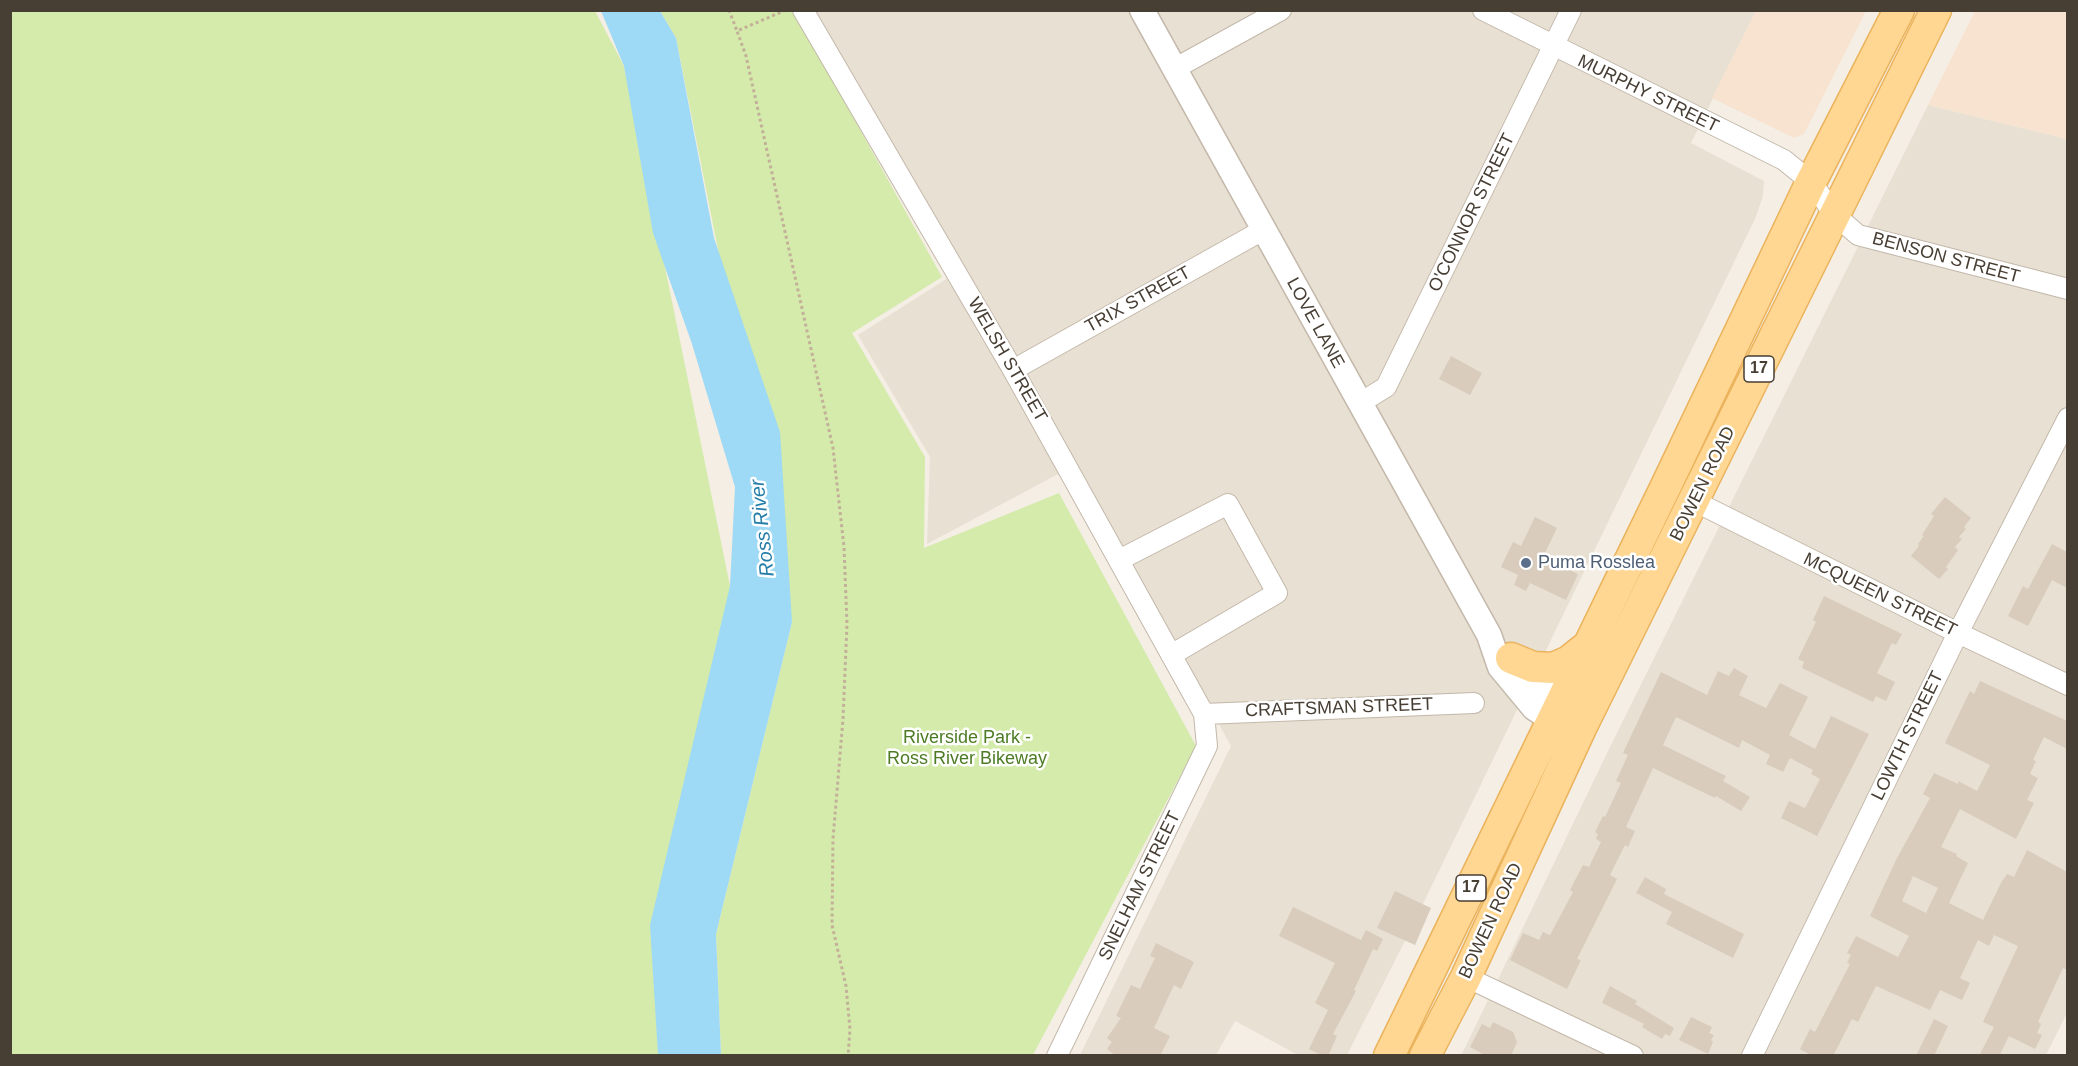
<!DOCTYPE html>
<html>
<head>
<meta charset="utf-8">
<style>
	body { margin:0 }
	#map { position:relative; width:2078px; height:1066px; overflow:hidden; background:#f4eee5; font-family:Helvetica,sans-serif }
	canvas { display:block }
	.frame { position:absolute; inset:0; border:12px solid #473e34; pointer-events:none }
</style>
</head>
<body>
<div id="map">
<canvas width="2078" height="1066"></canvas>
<div class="frame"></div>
</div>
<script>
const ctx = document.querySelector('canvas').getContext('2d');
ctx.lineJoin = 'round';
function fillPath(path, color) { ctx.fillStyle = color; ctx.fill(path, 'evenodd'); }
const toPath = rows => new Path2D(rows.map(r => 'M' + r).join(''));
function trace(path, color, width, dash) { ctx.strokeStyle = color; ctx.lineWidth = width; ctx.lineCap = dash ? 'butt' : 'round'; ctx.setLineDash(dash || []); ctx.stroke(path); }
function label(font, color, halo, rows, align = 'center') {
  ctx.font = font + ' Helvetica,sans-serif'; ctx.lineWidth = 5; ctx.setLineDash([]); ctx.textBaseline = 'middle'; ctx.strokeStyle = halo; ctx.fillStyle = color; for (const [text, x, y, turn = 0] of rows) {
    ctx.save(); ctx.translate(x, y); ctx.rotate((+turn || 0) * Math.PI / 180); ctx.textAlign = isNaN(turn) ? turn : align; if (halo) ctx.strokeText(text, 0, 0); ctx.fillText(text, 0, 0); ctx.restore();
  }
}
fillPath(toPath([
	[806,11,1756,11,1691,143,1764,181,1763,196,1755,219,1405,941,1347,1055,1298,1055,1235,1021,1216,1055,1080,1055,1231,746,1075,465,927,544,930,457,858,335,959,271],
	[1928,105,2067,139,2068,1011,2046,1055,1461,1056,1609,749]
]), '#e8e0d3');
fillPath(toPath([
	[1756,11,1866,11,1804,134,1794,138,1712,98],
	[1975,11,2067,11,2067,139,1928,105]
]), '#f7e3cf');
fillPath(toPath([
	[10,11,595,11,624,66,730,586,664,1055,11,1055],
	[660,11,794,11,942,277,852,333,925,457,924,548,1059,493,1196,746,1033,1055,721,1055,716,934,792,622,676,38]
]), '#d4ebab');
fillPath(toPath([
	[601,11,660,11,676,38,714,238,780,432,792,622,716,934,721,1055,658,1055,650,925,730,586,735,487,692,344,653,233,624,66]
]), '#9ed9f5');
fillPath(toPath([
	[1451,356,1482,373,1470,395,1439,379],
	[1945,497,1971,518,1964,527,1966,529,1959,537,1962,539,1955,547,1958,550,1946,567,1948,569,1939,579,1911,556,1919,546,1918,544,1924,536,1922,535,1934,516,1931,514],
	[1535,517,1557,528,1543,557,1578,574,1566,600,1530,583,1526,591,1514,585,1518,575,1501,567,1513,542,1521,546],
	[2052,544,2067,552,2067,588,2052,580,2028,626,2008,616,2023,586,2028,589],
	[1824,596,1902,634,1896,645,1892,643,1877,673,1895,682,1886,701,1876,696,1873,702,1802,668,1804,662,1798,659,1816,622,1813,620],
	[1734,668,1748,676,1739,695,1766,708,1780,683,1808,697,1789,735,1815,749,1831,716,1869,734,1817,836,1781,818,1789,801,1805,808,1820,779,1811,774,1813,770,1790,758,1783,772,1766,764,1770,755,1742,740,1739,748,1676,717,1663,745,1726,776,1723,781,1750,797,1741,811,1716,796,1715,798,1653,768,1626,827,1635,831,1628,847,1625,845,1610,875,1617,879,1577,959,1581,960,1567,989,1510,960,1523,933,1539,940,1543,932,1550,935,1573,892,1570,890,1583,865,1589,867,1601,842,1596,839,1598,834,1595,832,1603,816,1605,817,1621,783,1616,781,1628,755,1623,753,1661,672,1707,695,1718,671,1729,676],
	[1980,681,2067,721,2067,749,2044,737,2033,760,2036,761,2030,774,2038,778,2027,800,2034,803,2016,839,1960,809,1941,847,1957,854,1956,856,1968,863,1949,903,1983,920,2001,883,2007,874,2014,877,2027,850,2067,872,2067,970,2063,968,2038,1022,2041,1024,2037,1033,2042,1035,2035,1049,2009,1036,1999,1056,1979,1056,1994,1027,1983,1022,2018,946,1994,935,1989,946,1978,940,1960,978,1970,983,1962,1000,1940,990,1930,1010,1876,986,1858,1022,1852,1019,1833,1056,1812,1056,1800,1049,1810,1029,1815,1032,1850,964,1847,963,1851,955,1847,953,1856,936,1898,957,1909,936,1870,916,1896,860,1930,798,1923,794,1934,773,1958,784,1958,781,1977,791,1990,765,1945,743,1970,691,1974,694],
	[1913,876,1938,888,1926,913,1902,901],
	[1645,877,1666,889,1664,894,1744,934,1733,958,1666,924,1672,912,1636,893],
	[1395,891,1431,908,1415,945,1377,928],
	[1293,907,1361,940,1366,930,1383,939,1377,951,1373,949,1354,990,1356,991,1333,1034,1337,1036,1328,1056,1323,1056,1309,1049,1328,1010,1315,1003,1335,963,1279,936],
	[1156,943,1194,962,1181,989,1174,985,1154,1028,1170,1036,1160,1056,1116,1056,1107,1049,1112,1042,1107,1038,1121,1018,1116,1016,1131,985,1140,989,1155,958,1150,956],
	[1610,986,1637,1001,1635,1004,1674,1028,1670,1036,1665,1034,1662,1039,1642,1027,1644,1024,1602,1003],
	[1691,1017,1712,1027,1709,1033,1714,1035,1711,1040,1713,1042,1708,1054,1679,1040],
	[1934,1019,1948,1026,1934,1056,1916,1056],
	[1493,1022,1513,1032,1517,1042,1511,1056,1486,1056,1470,1047,1482,1024,1490,1028]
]), '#d9ccbd');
const minor = toPath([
	[803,10,1013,370,1204,714,1207,746,1057,1056],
	[1483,10,1784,160,1811,182,1835,215,1858,235,2068,289],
	[1174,69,1281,10],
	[1013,370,1263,230],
	[1360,403,1386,387,1571,10],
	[1694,501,1958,633,2068,685],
	[1119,560,1228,504,1277,593,1171,655],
	[1204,714,1474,703],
	[1466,977,1633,1056],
	[1752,1056,1958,633,2068,418]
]);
const tertiary = toPath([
	[1142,10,1489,635,1500,667,1534,708,1553,720,1570,725],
	[1518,665,1572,718]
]);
const primary = toPath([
	[1511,658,1533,667,1553,668,1569,661,1589,645],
	[1389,1056,1665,488,1811,182,1899,10],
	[1425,1056,1466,977,1581,728,1936,10]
]);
trace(minor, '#c3b8aa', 22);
trace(tertiary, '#c3b8aa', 27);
trace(primary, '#ebb35c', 33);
trace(toPath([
	[729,10,737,31],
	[786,10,737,31,746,56,833,448,844,547,847,624,843,719,833,839,832,925,846,986,850,1029,848,1056]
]), '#c3b098', 3, [3, 3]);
trace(minor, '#fff', 20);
trace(tertiary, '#fff', 24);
trace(primary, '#ffd793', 30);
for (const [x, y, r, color] of [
	[1526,563,6,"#5c6f8a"]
]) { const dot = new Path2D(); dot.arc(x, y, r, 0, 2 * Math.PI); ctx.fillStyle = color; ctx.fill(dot); trace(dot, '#fff', 2); }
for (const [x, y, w] of [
	[1759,369,30],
	[1471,888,30]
]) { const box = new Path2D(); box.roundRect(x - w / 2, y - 13, w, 26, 4.5); ctx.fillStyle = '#fff'; ctx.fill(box); trace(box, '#473e34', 1.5); }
label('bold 16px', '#473e34', null, [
	["17",1759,369],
	["17",1471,888]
]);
label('18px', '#473e34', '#fff', [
	["MURPHY STREET",1648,94,26],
	["O'CONNOR STREET",1472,213,-64],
	["BENSON STREET",1946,258,15],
	["TRIX STREET",1138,300,-29],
	["LOVE LANE",1315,323,61],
	["WELSH STREET",1007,360,60],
	["BOWEN ROAD",1703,484,-64],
	["MCQUEEN STREET",1880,595,26],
	["CRAFTSMAN STREET",1339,708,-2],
	["LOWTH STREET",1908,736,-64],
	["SNELHAM STREET",1140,886,-64],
	["BOWEN ROAD",1491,921,-65]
]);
label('18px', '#4e5e75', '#fff', [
	["Puma Rosslea",1538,563]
], 'left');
label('18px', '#4d7c24', '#fff', [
	["Riverside Park -",967,738],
	["Ross River Bikeway",967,759]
]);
label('italic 20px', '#257da8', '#fff', [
	["Ross River",763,528,-96]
]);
</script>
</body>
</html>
